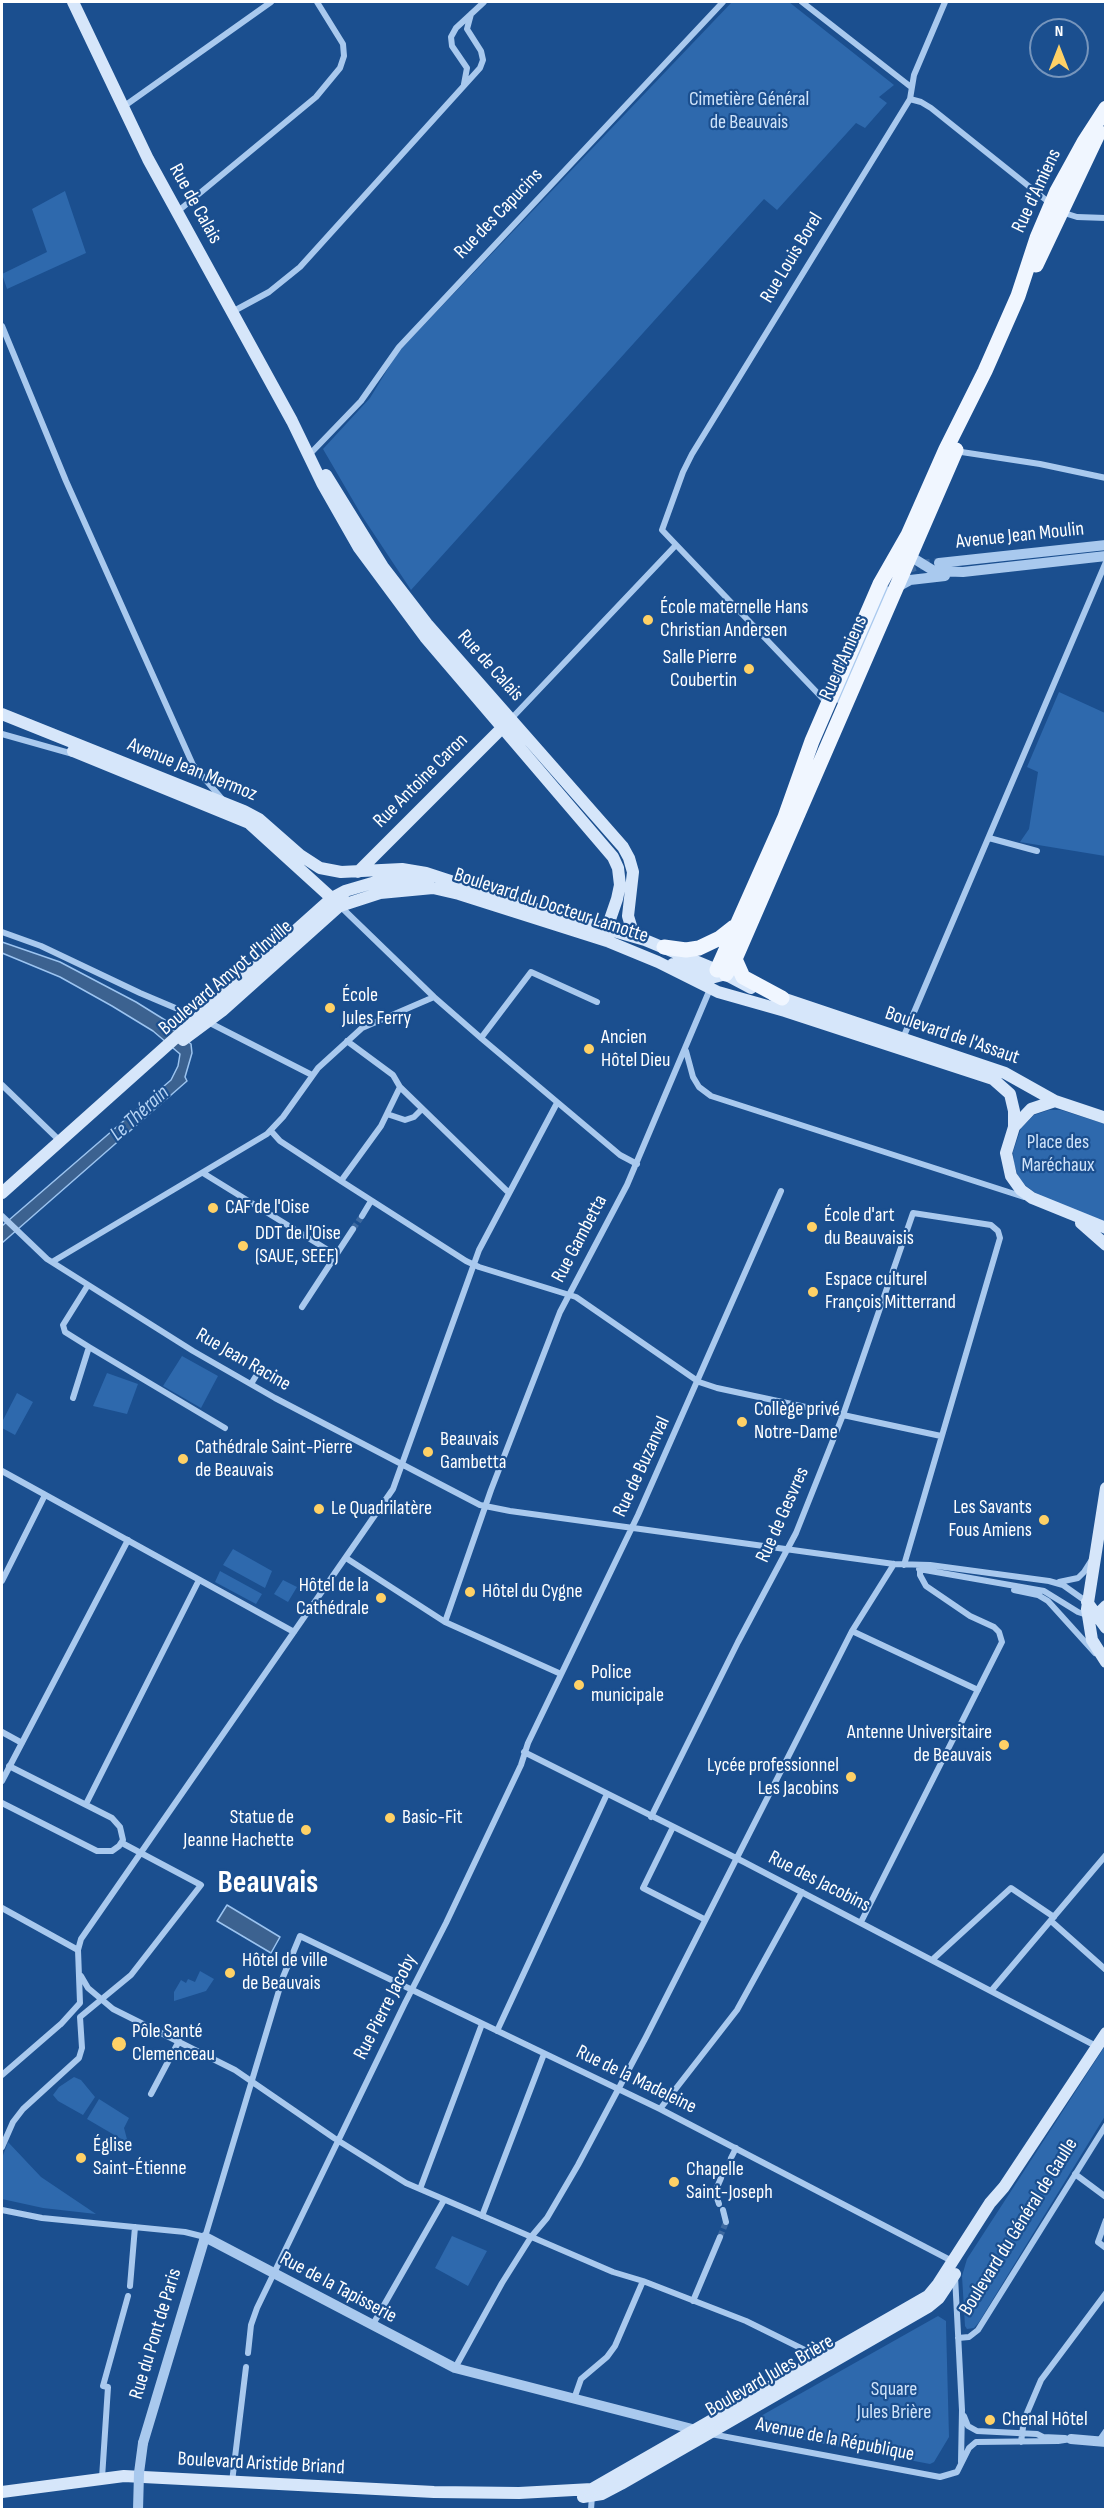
<!DOCTYPE html>
<html>
<head>
<meta charset="utf-8">
<style>
	body { margin:0 }
	#map { position:relative; width:1107px; height:2511px; overflow:hidden; background:#1b4f8f; font-family:"Sofia Sans Condensed",sans-serif }
	canvas { display:block }
	.frame { position:absolute; inset:0; border:3px solid #fff; pointer-events:none }
	.north { position:absolute; left:1029px; top:18px; width:60px; height:60px; box-sizing:border-box; background:#1b4f8f; border:2px solid #7695bc; border-radius:50%; rotate:0deg; font-size:16px; font-weight:700; line-height:24px; text-align:center; color:#fff }
	.north::after { content:''; display:block; margin:auto; width:21px; height:27px; background:#ffd166; clip-path:polygon(50% 0,100% 100%,50% 72%,0 100%) }
</style>
</head>
<body>
<div id="map">
<canvas width="1107" height="2511"></canvas>
<div class="frame"></div>
<div class="north">N</div>
</div>
<script>
const ctx = document.querySelector('canvas').getContext('2d');
ctx.lineJoin = 'round';
function fillPath(path, color) { ctx.fillStyle = color; ctx.fill(path, 'evenodd'); }
const toPath = rows => new Path2D(rows.map(r => 'M' + r).join(''));
function trace(path, color, width, dash) { ctx.strokeStyle = color; ctx.lineWidth = width; ctx.lineCap = dash ? 'butt' : 'round'; ctx.setLineDash(dash || []); ctx.stroke(path); }
function label(font, color, halo, rows, align = 'center') {
  ctx.font = font + ' "Sofia Sans Condensed",sans-serif'; ctx.lineWidth = 4.5; ctx.setLineDash([]); ctx.textBaseline = 'middle'; ctx.strokeStyle = halo; ctx.fillStyle = color; for (const [text, x, y, turn = 0] of rows) {
    ctx.save(); ctx.translate(x, y); ctx.rotate((+turn || 0) * Math.PI / 180); ctx.textAlign = isNaN(turn) ? turn : align; if (halo) ctx.strokeText(text, 0, 0); ctx.fillText(text, 0, 0); ctx.restore();
  }
}
fillPath(toPath([
	[732,2,789,2,894,85,879,97,887,103,865,128,856,123,777,210,764,199,411,590,362,516,323,449,370,398,398,352],
	[65,191,86,253,7,289,2,274,47,252,32,209],
	[1059,692,1105,713,1105,856,1020,842,1029,829,1038,772,1027,767],
	[1061,1110,1105,1124,1105,1222,1038,1195,1025,1185,1018,1176,1014,1163,1013,1152,1021,1128,1034,1115,1049,1110],
	[182,1356,218,1376,201,1408,163,1386],
	[107,1373,138,1384,127,1414,93,1406],
	[17,1393,33,1402,15,1435,2,1428,2,1422],
	[233,1549,272,1571,265,1588,223,1565],
	[220,1571,262,1594,256,1604,215,1582],
	[283,1580,297,1587,288,1602,274,1594],
	[200,1971,214,1979,206,1991,174,2001,174,1992,181,1980,186,1983,188,1979,195,1982],
	[1105,2046,1105,2116,979,2322,974,2328,967,2329,965,2326,962,2276,967,2259],
	[74,2077,81,2080,95,2097,83,2115,58,2101,53,2095,59,2087],
	[99,2099,129,2118,124,2128,128,2143,87,2119],
	[8,2142,41,2177,96,2214,43,2208,2,2199,2,2158],
	[452,2236,487,2251,468,2286,435,2268],
	[938,2316,946,2321,946,2325,949,2437,934,2462,930,2464,757,2431,759,2417]
]), '#2e69ad');
const water = toPath([
	[2,942,60,962,136,1002,173,1025,173,1030,191,1044,192,1053,185,1077,187,1081,2,1243,2,1226,171,1080,178,1066,180,1054,153,1031,112,1006,60,977,2,953,2,942],
	[227,1905,280,1937,271,1953,217,1921,227,1905]
]);
fillPath(water, '#3c6290');
trace(water, '#9cc4f0', 1.5);
trace(toPath([
	[353,1229,362,1216],
	[721,2178,731,2158],
	[720,2237,726,2222]
]), '#3d69a0', 6, [6, 3]);
trace(toPath([
	[886,591,895,577,903,570,918,565,939,563]
]), '#3d69a0', 10, [10, 5]);
trace(toPath([
	[802,2,911,87],
	[464,84,467,68,452,46,451,37,456,28,484,2],
	[910,99,921,102,931,108,1051,204],
	[123,107,271,2],
	[177,212,316,97,340,68,344,56,343,44,317,2],
	[1061,212,1077,217,1106,218],
	[232,312,269,292,300,267,480,68,483,60,481,51,467,29,471,14],
	[2,326,66,481,193,765,222,799],
	[955,451,1040,464,1106,478],
	[308,456,361,401,399,347,723,2],
	[827,703,662,530,683,472,692,454,910,99,914,75,945,2],
	[511,719,676,545],
	[2,734,73,754],
	[989,838,1037,851],
	[341,907,434,997,481,1038,620,1155,637,1164],
	[2,932,41,946,140,993,199,1018],
	[208,1022,312,1075],
	[481,1038,531,972,597,1002],
	[903,1038,1106,562],
	[347,1041,393,1075,400,1087,509,1193],
	[686,1051,693,1077,699,1087,711,1096,1024,1197],
	[2,1085,60,1141],
	[387,1114,405,1120,414,1117,422,1109],
	[271,1131,280,1141,341,1181,466,1261,479,1267,576,1297,699,1382,717,1388,941,1436],
	[203,1173,336,1255],
	[341,1181,381,1126,400,1087],
	[2,1216,47,1259,193,1351,275,1398,480,1505,510,1511,894,1564,930,1565,1049,1581,1063,1585,1087,1602],
	[362,1216,371,1201],
	[52,1262,267,1134,283,1117,318,1068,362,1028,434,997],
	[302,1307,353,1229],
	[89,1347,225,1428],
	[251,1384,259,1371],
	[73,1398,89,1347,65,1332,63,1325,88,1285],
	[2,1471,294,1632],
	[346,1558,445,1622,561,1674],
	[919,1569,1044,1591,1078,1612,1087,1615],
	[2,1581,45,1495],
	[1059,1582,1078,1578,1084,1572,1091,1561],
	[1014,1590,1038,1595,1048,1601,1095,1653],
	[445,1622,491,1490,560,1312,627,1185,710,989],
	[852,1631,978,1690],
	[2,1732,22,1743],
	[524,1752,744,1862,1096,2046],
	[2,1781,128,1540],
	[2,1803,97,1851,112,1851,119,1846,123,1840,120,1827,112,1818,9,1766],
	[86,1804,199,1580],
	[651,1817,738,1642,796,1533,843,1415,913,1213,991,1225,998,1231,1000,1238,904,1565],
	[673,1827,643,1888,704,1919],
	[2,1908,78,1950],
	[1051,1921,1106,1970],
	[861,1922,1002,1642,999,1632,994,1627,970,1616,926,1586,920,1575,920,1565],
	[932,1960,1011,1888,1054,1917],
	[81,1976,88,1988,113,2009,235,2070,334,2138,406,2183,613,2272,643,2281,746,2321,821,2358],
	[991,1991,1106,1855],
	[61,2024,80,2003,78,1950,81,1939,393,1489,479,1250,557,1103],
	[497,2031,607,1794],
	[2,2075,62,2023],
	[151,2094,179,2041],
	[660,2109,737,2010,802,1892],
	[2,2147,13,2122,23,2109,79,2058,82,2048,80,2017,131,1975,201,1885,122,1843],
	[731,2158,736,2148],
	[1075,2174,1106,2197],
	[420,2189,482,2024],
	[719,2204,715,2192,721,2178],
	[2,2210,42,2218,185,2232,205,2237,283,1977,300,1936,660,2109,952,2261],
	[723,2210,726,2222],
	[482,2216,544,2054],
	[1106,2220,1098,2242,1106,2248],
	[955,2276,962,2410,961,2462],
	[130,2286,135,2227],
	[693,2301,720,2237],
	[372,2326,444,2200],
	[958,2338,969,2337,978,2330,1106,2125],
	[248,2353,251,2325,257,2308,405,2003,446,1923,521,1765,528,1743,638,1515,781,1191],
	[455,2368,502,2283,531,2237,547,2218,578,2165,646,2037,852,1631,894,1564],
	[574,2399,581,2379,607,2357,615,2346,643,2281],
	[964,2416,968,2426,977,2431,1037,2434,1043,2437,1065,2438],
	[711,2434,940,2477,957,2472,969,2448,976,2442,1058,2441,1071,2439],
	[1099,2441,1106,2431],
	[1021,2442,1024,2420,1041,2380,1106,2293],
	[102,2478,108,2387,103,2386,128,2296],
	[232,2482,246,2367],
	[591,2510,592,2495]
]), '#a9c9ee', 6);
trace(toPath([
	[904,557,913,558,934,571,963,572,1106,556],
	[939,563,1106,545],
	[899,586,910,580,945,576],
	[839,698,886,591],
	[1071,2439,1106,2442],
	[143,2443,205,2237,455,2368,700,2431]
]), '#a9c9ee', 10);
trace(toPath([
	[73,2,148,159,292,421,322,483,359,548,425,637,613,857,618,868,620,885,617,899,606,931,607,941],
	[326,475,383,567,427,624,623,847,629,858,633,872,628,916,634,936],
	[2,714,244,811,259,819,300,855,320,868,341,872,402,869,426,873,533,908,645,940,717,970,751,988],
	[73,751,249,823,337,903],
	[358,872,507,723],
	[340,906,380,893,433,888,459,894,607,941,658,962,718,992,785,1011,993,1079,1010,1094,1014,1111,1014,1127],
	[673,964,711,978,726,974],
	[773,995,1005,1073,1055,1101,1106,1118],
	[183,1040,222,1011,345,901],
	[1055,1101,1031,1109,1014,1127,1006,1153,1011,1176,1021,1190,1032,1198,1106,1228],
	[2,1193,332,898,345,891,379,881,429,879],
	[1081,1223,1106,1245],
	[1106,1488,1087,1609,1092,1640,1106,1662],
	[1087,1602,1106,1628],
	[1088,1615,1099,1613,1106,1606],
	[2,2492,124,2476,434,2492,519,2493,592,2489,928,2296,938,2284,990,2203,1004,2187,1106,2033],
	[583,2497,602,2494,621,2484,928,2307,939,2298,955,2274]
]), '#d6e6fa', 12);
trace(toPath([
	[1036,265,1099,132],
	[664,947,686,950,699,948,720,938,734,927],
	[735,959,743,977,782,998],
	[717,970,785,817,812,741,880,584,908,535,946,449,985,371,1018,296,1037,238,1057,191,1084,142,1106,108],
	[726,974,735,959,956,450]
]), '#f0f6ff', 15);
trace(toPath([
	[508,2510,539,2510]
]), '#fff', 3, [10, 4.5]);
trace(toPath([
	[138,2510,139,2473,143,2443]
]), '#a9c9ee', 10);
for (const [x, y, r, color] of [
	[648,620,6,"#ffd166"],
	[749,669,6,"#ffd166"],
	[330,1008,6,"#ffd166"],
	[589,1049,6,"#ffd166"],
	[213,1208,6,"#ffd166"],
	[812,1227,6,"#ffd166"],
	[243,1246,6,"#ffd166"],
	[813,1292,6,"#ffd166"],
	[742,1422,6,"#ffd166"],
	[428,1452,6,"#ffd166"],
	[183,1459,6,"#ffd166"],
	[319,1509,6,"#ffd166"],
	[1044,1520,6,"#ffd166"],
	[470,1592,6,"#ffd166"],
	[381,1598,6,"#ffd166"],
	[579,1685,6,"#ffd166"],
	[1004,1745,6,"#ffd166"],
	[851,1777,6,"#ffd166"],
	[390,1818,6,"#ffd166"],
	[306,1830,6,"#ffd166"],
	[230,1973,6,"#ffd166"],
	[119,2044,8,"#ffd166"],
	[81,2158,6,"#ffd166"],
	[674,2182,6,"#ffd166"],
	[990,2420,6,"#ffd166"]
]) { const dot = new Path2D(); dot.arc(x, y, r, 0, 2 * Math.PI); ctx.fillStyle = color; ctx.fill(dot); trace(dot, '#1b4f8f', 2); }
label('20px', '#cfe3fa', '#1b4f8f', [
	["Cimetière Général",749,100],
	["de Beauvais",749,123],
	["Place des",1058,1143],
	["Maréchaux",1058,1166],
	["Square",894,2390],
	["Jules Brière",894,2413]
]);
label('20px', '#fff', '#1b4f8f', [
	["Rue d'Amiens",1037,191,-65],
	["Rue de Calais",195,204,61],
	["Rue des Capucins",499,214,-46],
	["Rue Louis Borel",792,258,-59],
	["Avenue Jean Moulin",1020,536,-6],
	["Rue d'Amiens",844,658,-66],
	["Rue de Calais",490,666,48],
	["Avenue Jean Mermoz",192,770,22],
	["Rue Antoine Caron",421,781,-45],
	["Boulevard du Docteur Lamotte",551,906,18],
	["Boulevard Amyot d'Inville",226,978,-40],
	["Boulevard de l'Assaut",952,1036,19],
	["Rue Gambetta",580,1239,-62],
	["Rue Jean Racine",243,1360,30],
	["Rue de Buzanval",642,1467,-65],
	["Rue de Gesvres",783,1515,-66],
	["Rue des Jacobins",819,1882,27],
	["Rue Pierre Jacoby",386,2007,-63],
	["Rue de la Madeleine",636,2080,26],
	["Boulevard du Général de Gaulle",1019,2227,-58],
	["Rue de la Tapisserie",338,2288,28],
	["Rue du Pont de Paris",156,2334,-73],
	["Boulevard Jules Brière",770,2376,-30],
	["Avenue de la République",835,2440,11],
	["Boulevard Aristide Briand",261,2464,3]
]);
label('20px', '#fff', '#1b4f8f', [
	["École maternelle Hans",660,608],
	["Christian Andersen",660,631],
	["Salle Pierre",737,658,"right"],
	["Coubertin",737,681,"right"],
	["École",342,996],
	["Jules Ferry",342,1019],
	["Ancien",601,1038],
	["Hôtel Dieu",601,1061],
	["CAF de l'Oise",225,1208],
	["École d'art",824,1216],
	["du Beauvaisis",824,1239],
	["DDT de l'Oise",255,1234],
	["(SAUE, SEEF)",255,1257],
	["Espace culturel",825,1280],
	["François Mitterrand",825,1303],
	["Collège privé",754,1410],
	["Notre-Dame",754,1433],
	["Beauvais",440,1440],
	["Gambetta",440,1463],
	["Cathédrale Saint-Pierre",195,1448],
	["de Beauvais",195,1471],
	["Les Savants",1032,1508,"right"],
	["Fous Amiens",1032,1531,"right"],
	["Le Quadrilatère",331,1509],
	["Hôtel de la",369,1586,"right"],
	["Cathédrale",369,1609,"right"],
	["Hôtel du Cygne",482,1592],
	["Police",591,1673],
	["municipale",591,1696],
	["Antenne Universitaire",992,1733,"right"],
	["de Beauvais",992,1756,"right"],
	["Lycée professionnel",839,1766,"right"],
	["Les Jacobins",839,1789,"right"],
	["Statue de",294,1818,"right"],
	["Jeanne Hachette",294,1841,"right"],
	["Basic-Fit",402,1818],
	["Hôtel de ville",242,1961],
	["de Beauvais",242,1984],
	["Pôle Santé",132,2032],
	["Clemenceau",132,2055],
	["Église",93,2146],
	["Saint-Étienne",93,2169],
	["Chapelle",686,2170],
	["Saint-Joseph",686,2193],
	["Chenal Hôtel",1002,2420]
], 'left');
label('italic 21px', '#b5d3f5', '#1b4f8f', [
	["Le Thérain",140,1114,-42]
]);
label('bold 32px', '#fff', '#1b4f8f', [
	["Beauvais",268,1884]
]);
</script>
</body>
</html>
